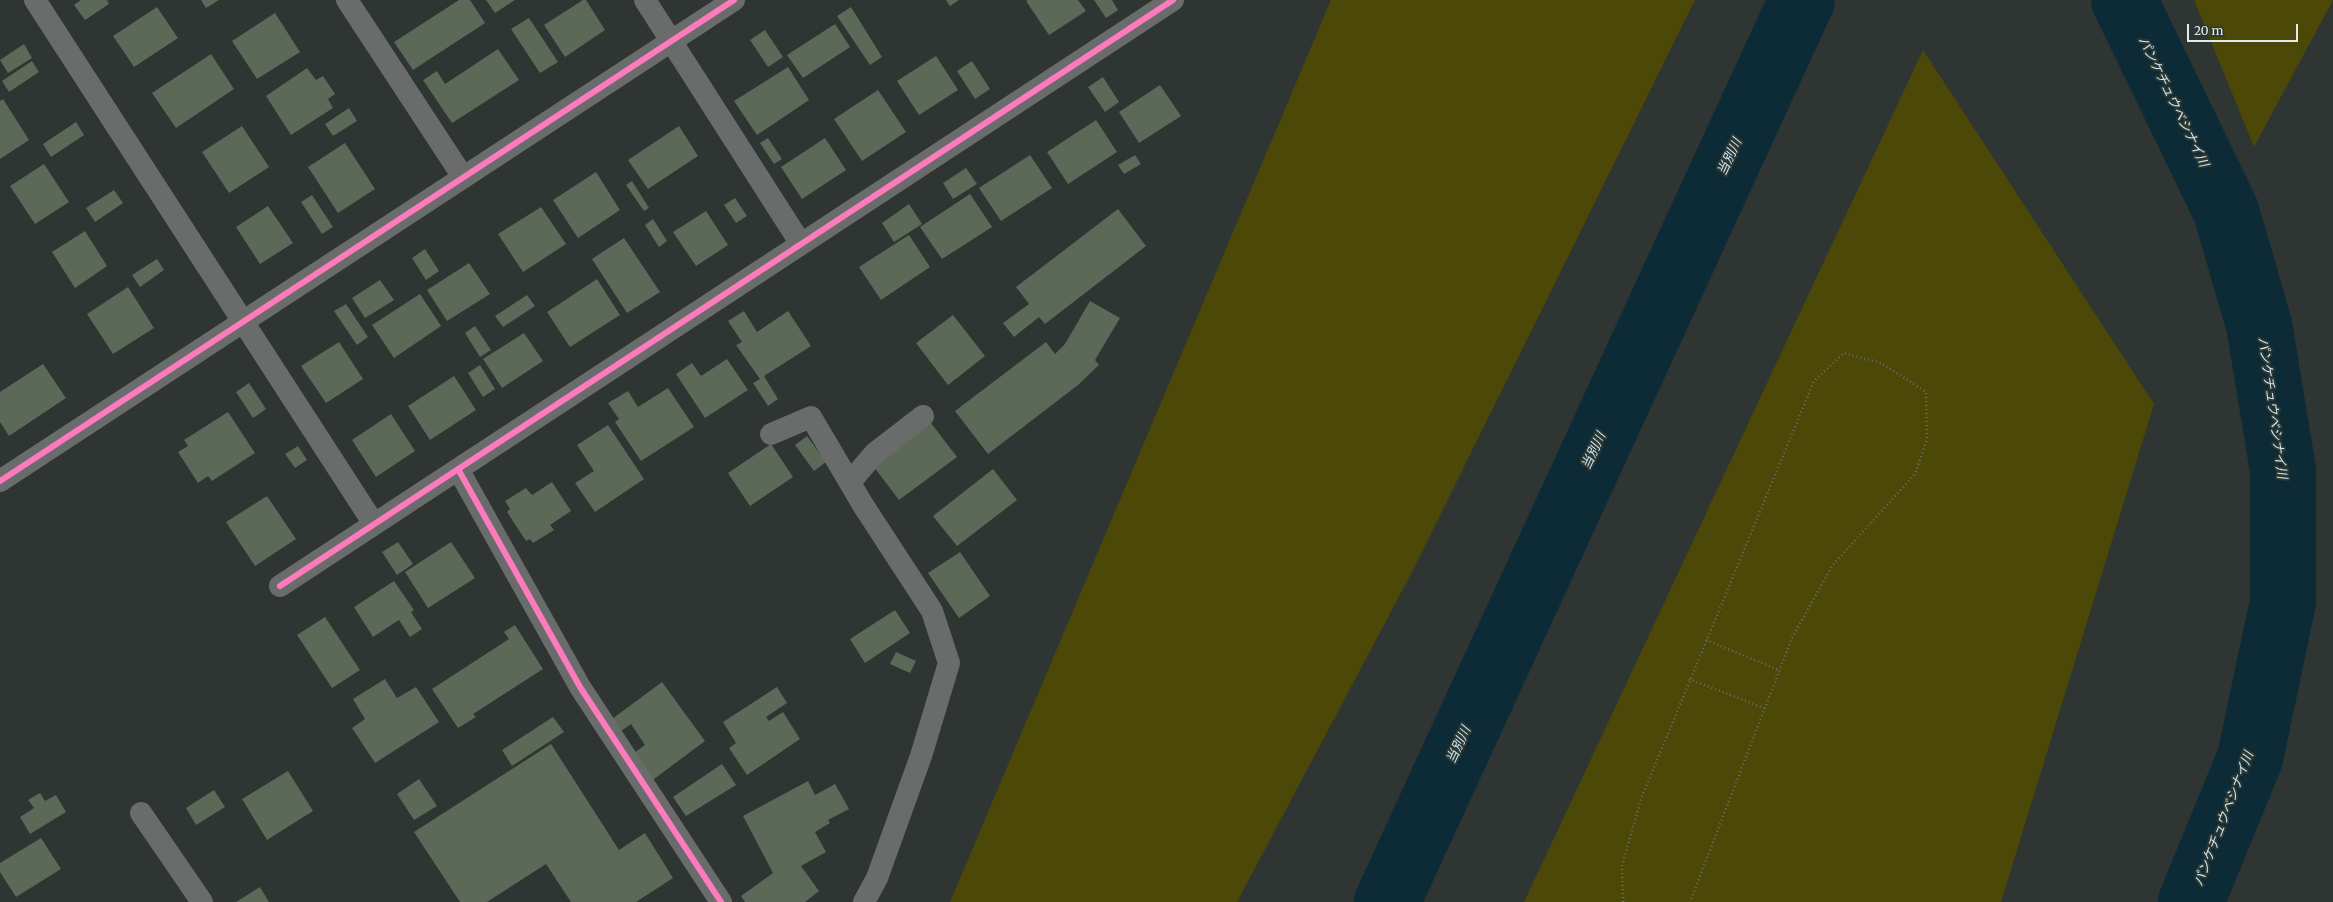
<!DOCTYPE html>
<html>
<head>
<meta charset="utf-8">
<style>
	body { margin:0 }
	#map { position:relative; width:2333px; height:902px; overflow:hidden; background:#2e3532; font-family:Merriweather,serif }
	canvas { display:block }
	.scale { position:absolute; left:2187px; top:24px; width:111px; height:18px; box-sizing:border-box; border:2px solid #e3ebe8; border-top:0; padding-left:5px; font-size:12px; line-height:14px; white-space:nowrap; color:#e3ebe8; -webkit-text-stroke:3px #2b3833; paint-order:stroke }
</style>
</head>
<body>
<div id="map">
<canvas width="2333" height="902"></canvas>
<div class="scale">20 m</div>
</div>
<script>
const ctx = document.querySelector('canvas').getContext('2d');
ctx.lineJoin = 'round';
function fillPath(path, color) { ctx.fillStyle = color; ctx.fill(path, 'evenodd'); }
const toPath = rows => new Path2D(rows.map(r => 'M' + r).join(''));
function trace(path, color, width, dash) { ctx.strokeStyle = color; ctx.lineWidth = width; ctx.lineCap = dash ? 'butt' : 'round'; ctx.setLineDash(dash || []); ctx.stroke(path); }
function label(font, color, halo, rows, align = 'center') {
  ctx.font = font + ' Merriweather,"Noto Sans JP",serif'; ctx.lineWidth = 4; ctx.setLineDash([]); ctx.textBaseline = 'middle'; ctx.strokeStyle = halo; ctx.fillStyle = color; for (const [text, x, y, turn = 0] of rows) {
    ctx.save(); ctx.translate(x, y); ctx.rotate((+turn || 0) * Math.PI / 180); ctx.textAlign = isNaN(turn) ? turn : align; if (halo) ctx.strokeText(text, 0, 0); ctx.fillText(text, 0, 0); ctx.restore();
  }
}
fillPath(toPath([
	[1331,0,1695,0,1412,572,1237,902,950,902],
	[2194,0,2333,0,2254,147],
	[1923,50,2154,404,2001,902,1524,902]
]), '#4c4808');
trace(toPath([
	[2124,0,2226,211,2259,325,2283,470,2283,602,2250,758,2191,902],
	[1387,902,1802,0]
]), '#0d2a37', 66);
fillPath(toPath([
	[81,0,107,0,109,4,85,20,74,5],
	[201,0,219,0,206,8],
	[459,0,470,0,485,23,413,70,394,42],
	[486,0,515,0,495,13],
	[583,0,586,0,605,30,565,57,544,25],
	[946,0,959,0,950,6],
	[1028,0,1078,0,1086,11,1049,35,1026,1],
	[1094,0,1112,0,1118,10,1106,18],
	[157,7,178,38,134,67,113,36],
	[851,7,882,57,870,65,837,16],
	[275,13,300,52,257,79,232,41],
	[529,18,558,62,540,73,511,29],
	[835,24,850,47,803,78,787,55],
	[765,30,783,57,768,67,750,40],
	[24,44,32,58,8,73,0,60],
	[498,49,519,80,452,123,423,80,437,71,445,84],
	[211,54,234,89,176,128,152,93],
	[936,56,958,90,919,115,897,81],
	[32,61,39,72,9,92,2,81],
	[972,61,990,89,975,99,957,71],
	[788,67,809,100,757,135,734,101],
	[307,68,316,80,323,76,335,94,328,99,333,108,291,135,266,96],
	[1103,77,1119,102,1105,112,1088,87],
	[1160,85,1181,116,1139,143,1119,112],
	[878,90,906,132,862,161,834,119],
	[3,99,29,140,0,159,0,101],
	[349,108,357,121,333,136,325,124],
	[1096,120,1117,152,1068,184,1047,152],
	[76,122,84,135,51,157,43,144],
	[242,126,269,167,229,193,202,152],
	[679,126,698,156,648,189,628,160],
	[768,138,782,159,774,164,760,143],
	[825,138,846,170,802,199,781,167],
	[345,143,375,189,338,213,308,167],
	[1030,155,1052,188,1001,221,979,188],
	[1135,155,1141,164,1124,174,1118,165],
	[44,164,69,202,35,224,10,186],
	[966,168,977,184,953,199,943,183],
	[596,172,620,210,578,238,553,200],
	[632,181,649,208,644,211,626,185],
	[114,190,123,203,95,222,86,208],
	[970,194,992,227,942,259,920,227],
	[312,195,333,227,322,234,301,202],
	[735,198,747,216,736,223,724,205],
	[909,204,922,224,894,242,882,223],
	[268,206,293,243,260,264,236,227],
	[541,207,566,244,523,272,498,234],
	[1118,209,1146,246,1045,324,1039,317,1014,337,1003,323,1029,304,1016,287],
	[706,211,728,245,696,266,673,232],
	[653,219,667,241,659,247,645,225],
	[85,231,107,266,75,288,52,252],
	[909,235,930,267,881,300,859,267],
	[624,238,660,292,627,313,592,259],
	[425,249,439,271,426,280,412,258],
	[157,259,164,270,140,287,132,275],
	[469,263,490,294,447,321,427,290],
	[597,279,620,315,570,347,547,312],
	[380,280,394,300,365,318,352,298],
	[128,287,154,328,113,354,87,314],
	[420,294,441,326,394,358,372,325],
	[527,295,535,306,503,327,495,316],
	[1090,301,1120,318,1095,360,1099,365,1078,385,988,454,955,411,1046,342,1055,354,1065,344],
	[346,304,368,337,357,345,334,311],
	[744,311,757,332,788,311,811,346,764,376,778,399,768,406,753,383,760,379,736,345,742,342,728,321],
	[953,315,985,356,948,385,916,343],
	[475,326,491,350,480,357,465,333],
	[524,333,543,361,502,388,483,359],
	[339,342,363,379,326,403,301,366],
	[727,359,748,390,705,418,676,374,692,363,701,376],
	[43,364,66,398,9,436,0,422,0,392],
	[480,365,495,389,483,397,468,373],
	[454,376,476,410,430,440,408,406],
	[249,383,266,409,253,418,236,392],
	[668,388,694,427,641,461,615,422,619,419,608,403,628,391,638,407],
	[228,412,255,453,212,481,208,476,198,483,178,452,188,446,184,440],
	[391,414,415,451,376,477,352,440],
	[931,423,957,457,899,500,874,467],
	[608,425,644,479,595,512,575,483,594,471,577,445],
	[807,436,826,462,814,471,795,445],
	[771,444,793,477,750,506,728,473],
	[298,446,307,460,295,468,285,454],
	[993,469,1017,500,957,546,933,516],
	[552,482,571,511,550,525,554,530,533,543,530,539,526,541,507,512,510,509,505,501,526,488,532,495],
	[267,496,296,539,255,566,226,522],
	[398,542,413,564,397,575,382,552],
	[451,542,475,578,428,608,405,572],
	[960,552,990,596,959,618,928,573],
	[394,581,414,610,411,612,422,629,410,637,399,620,373,637,354,607],
	[895,610,910,633,865,663,850,639],
	[325,617,360,670,332,688,297,635],
	[515,625,543,669,473,714,476,717,458,728,432,689,509,639,504,632],
	[896,652,916,661,910,673,890,664],
	[385,679,397,698,416,687,439,722,375,763,352,728,365,719,353,699],
	[662,682,705,741,650,782,631,755,645,745,631,724,621,731,612,719],
	[777,687,787,703,766,717,769,721,783,712,800,739,747,775,729,748,736,743,723,722],
	[553,717,564,732,512,766,502,750],
	[551,744,619,850,645,833,673,878,636,902,571,902,546,864,487,902,460,902,414,832],
	[722,764,736,785,686,816,673,797],
	[288,771,313,811,267,840,242,799],
	[419,779,437,806,414,820,397,794],
	[808,781,815,795,835,784,849,809,828,820,830,823,815,832,826,852,801,866,819,891,805,902,745,902,741,896,773,873,743,816],
	[214,790,225,807,196,825,186,808],
	[40,793,45,801,56,795,66,812,30,834,20,817,34,808,28,800],
	[41,838,61,869,16,897,0,872,0,863],
	[260,887,269,902,236,902]
]), '#5c6959');
trace(toPath([
	[1706,640,1779,670],
	[1689,679,1764,708],
	[1623,902,1622,866,1641,799,1814,381,1844,353,1881,363,1926,392,1927,439,1915,474,1832,566,1792,638,1690,902]
]), '#6a6d6d', 2.5, [1, 3]);
trace(toPath([
	[771,434,811,417,863,505,932,611,949,663,921,756,877,878,864,902],
	[850,482,875,453,923,416],
	[141,813,202,902]
]), '#6a6c6c', 22);
trace(toPath([
	[35,0,374,524],
	[347,0,463,177],
	[645,0,801,244],
	[458,469,580,687,721,902],
	[0,481,734,0],
	[280,586,1173,0]
]), '#6a6c6c', 22);
trace(toPath([
	[458,469,580,687,721,902],
	[0,481,734,0],
	[280,586,1173,0]
]), '#fd7abc', 6);
label('italic 13px', '#d1e7f3', '#2b3833', [
	["パンケチュウベシナイ川",2173,102,64],
	["当別川",1730,157,-65],
	["パンケチュウベシナイ川",2272,408,82],
	["当別川",1594,451,-65],
	["当別川",1459,745,-65],
	["パンケチュウベシナイ川",2224,819,-69]
]);
</script>
</body>
</html>
